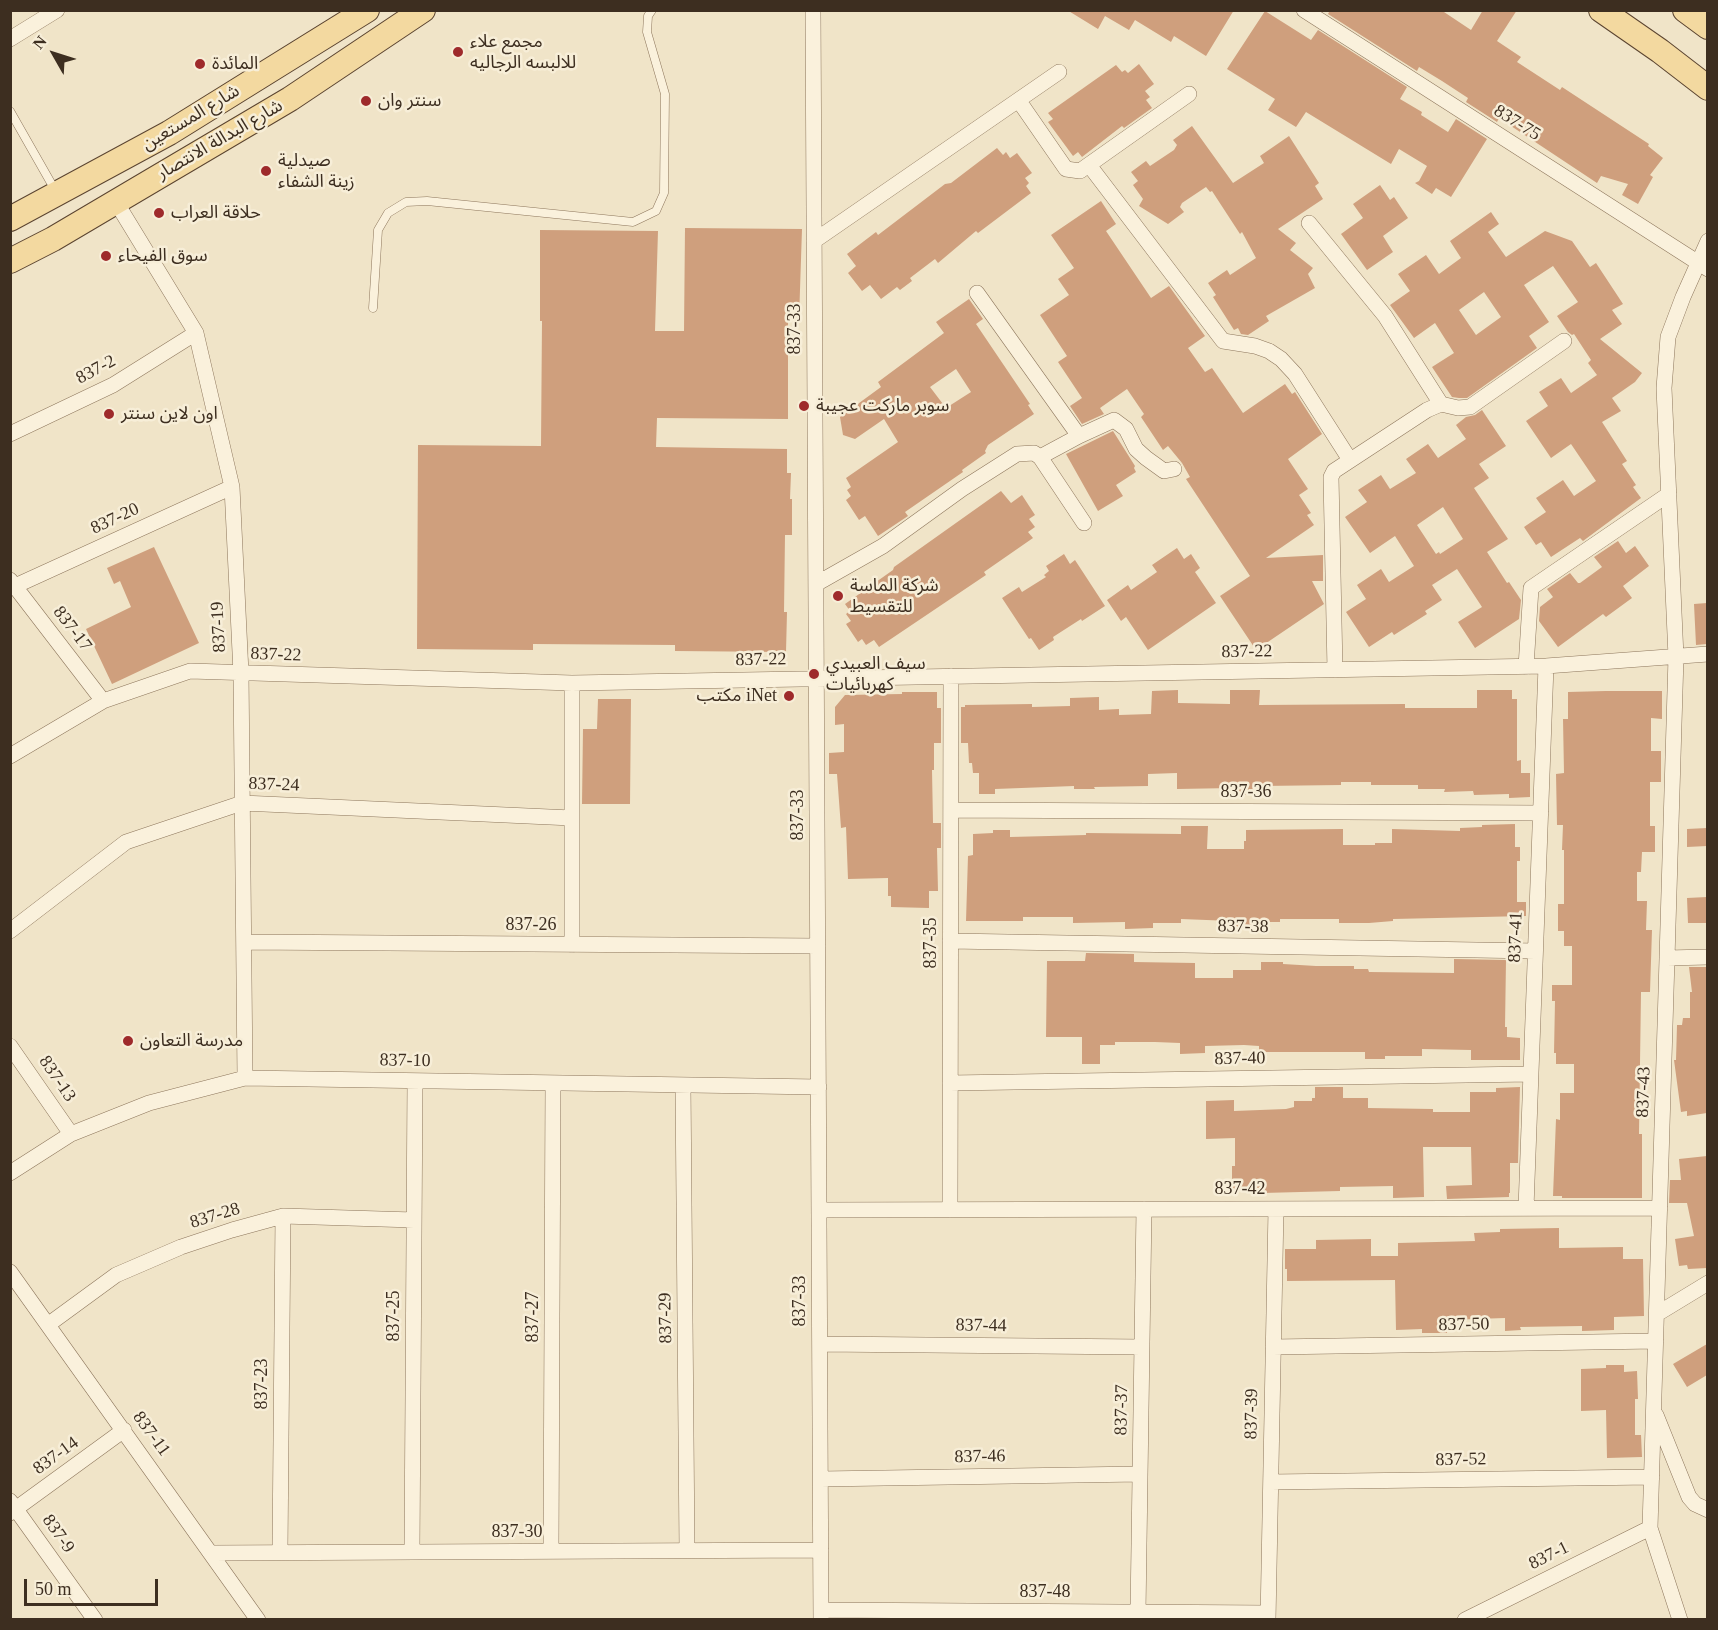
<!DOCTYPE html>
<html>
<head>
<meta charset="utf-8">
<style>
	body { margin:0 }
	#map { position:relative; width:1718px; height:1630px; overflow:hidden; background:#f0e4c8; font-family:"Times New Roman",serif }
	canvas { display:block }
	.frame { position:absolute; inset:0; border:12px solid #3d2e20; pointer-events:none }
	.north { position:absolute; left:24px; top:24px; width:60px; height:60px; -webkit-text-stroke:4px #f7eed8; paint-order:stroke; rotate:309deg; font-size:16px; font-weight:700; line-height:24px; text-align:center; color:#3d2e20 }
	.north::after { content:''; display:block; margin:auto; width:21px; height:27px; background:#3d2e20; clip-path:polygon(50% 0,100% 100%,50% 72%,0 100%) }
	.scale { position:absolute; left:24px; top:1579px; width:134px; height:27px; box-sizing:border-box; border:3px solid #3d2e20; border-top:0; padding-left:8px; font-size:18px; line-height:21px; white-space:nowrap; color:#3d2e20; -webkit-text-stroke:4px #f7eed8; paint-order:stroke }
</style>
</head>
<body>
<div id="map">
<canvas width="1718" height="1630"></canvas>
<div class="frame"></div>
<div class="north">N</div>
<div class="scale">50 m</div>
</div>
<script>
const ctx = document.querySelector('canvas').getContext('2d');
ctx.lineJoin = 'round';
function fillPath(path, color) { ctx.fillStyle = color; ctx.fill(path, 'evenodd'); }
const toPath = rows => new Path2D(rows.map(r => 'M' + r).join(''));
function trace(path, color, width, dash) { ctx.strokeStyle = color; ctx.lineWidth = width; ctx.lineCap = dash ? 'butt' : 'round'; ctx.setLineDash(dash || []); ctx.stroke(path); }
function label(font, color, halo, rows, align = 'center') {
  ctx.font = font + ' "Times New Roman","Noto Sans Arabic",serif'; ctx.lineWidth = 5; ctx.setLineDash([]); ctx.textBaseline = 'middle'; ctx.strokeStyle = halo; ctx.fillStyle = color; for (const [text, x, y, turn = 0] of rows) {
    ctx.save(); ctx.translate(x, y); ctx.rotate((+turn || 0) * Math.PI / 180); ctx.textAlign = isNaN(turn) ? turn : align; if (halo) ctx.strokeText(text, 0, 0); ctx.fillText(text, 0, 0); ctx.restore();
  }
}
fillPath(toPath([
	[1067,10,1234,10,1206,56,1174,36,1171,42,1135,20,1129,30,1105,16,1098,29],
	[1330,10,1441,10,1471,30,1483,10,1517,10,1497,41,1521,57,1517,62,1560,90,1562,87,1649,144,1648,146,1663,158,1650,175,1653,177,1638,204,1622,195,1628,184,1601,176,1597,183,1499,118,1497,122,1466,102,1468,98,1442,81,1419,67,1417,71,1328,14],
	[1265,11,1311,40,1318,30,1407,87,1400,99,1422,112,1421,115,1448,132,1456,119,1487,139,1451,197,1436,188,1432,194,1415,183,1419,181,1427,166,1399,149,1391,164,1306,112,1296,127,1268,110,1275,99,1227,69],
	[1139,64,1154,84,1145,91,1150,97,1146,100,1152,108,1124,128,1122,126,1082,157,1078,152,1073,156,1048,122,1053,119,1048,113,1116,65,1122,72,1125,70,1128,73],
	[1192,126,1233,183,1264,163,1260,156,1289,136,1319,183,1315,186,1323,199,1278,229,1296,243,1290,250,1313,268,1308,274,1315,288,1266,316,1269,321,1248,335,1241,334,1238,328,1234,330,1213,297,1216,295,1208,283,1227,270,1230,275,1256,258,1242,232,1240,234,1212,191,1210,192,1206,187,1182,203,1180,207,1184,212,1168,224,1139,206,1143,199,1133,185,1138,181,1131,172,1146,161,1150,166,1174,150,1177,145,1173,140],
	[997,148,1003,155,1006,152,1010,158,1017,153,1032,173,1025,178,1029,183,1026,186,1031,193,978,233,976,231,938,263,935,259,910,278,912,281,900,290,897,287,881,299,870,285,862,291,848,273,856,266,847,254,876,232,878,235,945,184,951,183],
	[1380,185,1390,200,1394,197,1408,218,1383,236,1393,252,1367,270,1341,234,1363,218,1353,204],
	[1101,201,1116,224,1106,231,1151,298,1169,286,1205,336,1188,348,1205,372,1212,368,1243,413,1285,384,1292,394,1295,392,1322,434,1288,459,1308,489,1299,495,1311,513,1307,515,1314,525,1266,558,1323,555,1323,581,1312,581,1324,604,1256,650,1220,596,1250,576,1186,479,1190,477,1182,463,1168,446,1163,450,1141,417,1144,414,1127,389,1100,408,1104,414,1082,424,1070,406,1082,398,1058,362,1067,356,1040,315,1069,295,1058,279,1074,268,1051,235],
	[1491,212,1499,224,1488,232,1506,257,1545,231,1572,241,1590,267,1596,263,1623,304,1612,310,1622,324,1600,339,1642,373,1635,382,1612,398,1621,411,1602,422,1627,461,1622,464,1636,485,1633,487,1641,498,1583,541,1580,538,1551,557,1541,542,1536,545,1524,527,1546,512,1536,498,1563,480,1574,496,1596,481,1571,444,1551,458,1526,421,1548,406,1539,392,1561,378,1571,393,1597,375,1588,363,1591,360,1574,334,1572,335,1568,332,1557,316,1578,302,1553,266,1524,285,1549,322,1529,336,1537,348,1467,398,1459,398,1452,397,1432,367,1454,353,1435,323,1414,338,1390,305,1410,291,1398,274,1426,255,1439,274,1461,258,1450,241],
	[1484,292,1501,317,1476,335,1459,310],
	[685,228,802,229,799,320,788,320,788,419,657,418,656,447,787,449,787,473,791,473,790,499,792,499,792,535,785,535,784,612,787,612,786,652,675,651,675,645,533,644,533,650,417,649,418,445,541,446,542,321,540,321,540,230,658,231,655,331,684,331],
	[969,299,983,319,976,324,1030,404,1028,405,1034,414,988,445,985,451,986,453,962,470,963,472,905,512,908,516,878,536,865,516,859,520,846,500,851,496,847,490,851,487,846,478,898,442,884,419,855,439,843,435,840,417,881,387,878,382,944,333,936,322],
	[956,369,971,392,946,408,930,387],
	[1482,410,1506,446,1479,464,1489,478,1474,488,1508,539,1487,552,1507,583,1509,582,1521,600,1519,619,1475,648,1458,622,1482,607,1457,569,1432,585,1442,600,1425,611,1427,614,1394,635,1392,632,1369,647,1346,612,1366,599,1357,585,1381,569,1389,582,1414,566,1395,536,1370,553,1345,517,1367,502,1358,490,1381,475,1390,489,1416,473,1406,459,1428,444,1438,458,1466,439,1456,425,1466,417,1475,415],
	[1443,507,1463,539,1440,554,1439,552,1436,554,1417,525],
	[1113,431,1135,466,1134,468,1136,472,1116,485,1123,496,1098,511,1066,454],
	[1001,491,1011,503,1022,495,1035,515,1029,519,1035,527,1028,532,1033,538,984,572,986,575,879,647,874,640,866,645,862,639,858,642,846,624,851,621,846,614,850,611,845,604,893,570,894,567],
	[1618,541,1626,553,1635,546,1649,566,1623,586,1632,598,1606,617,1603,614,1558,647,1539,621,1540,607,1553,597,1547,589,1570,573,1578,583,1580,583,1602,567,1594,557],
	[154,547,199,643,112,684,86,629,131,607,120,581,114,584,107,568],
	[1177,548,1184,559,1191,554,1200,568,1195,572,1216,603,1148,650,1126,617,1121,621,1107,600,1128,585,1131,590,1157,572,1152,565],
	[1064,554,1070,564,1075,560,1105,606,1082,621,1081,619,1053,637,1054,640,1039,650,1031,638,1029,639,1002,598,1019,587,1022,592,1046,577,1044,575,1049,571,1046,566],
	[1707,603,1707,644,1696,645,1694,604],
	[1178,690,1178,703,1230,704,1230,690,1260,690,1259,705,1405,704,1405,708,1477,708,1477,690,1512,690,1512,699,1517,699,1517,761,1521,760,1521,773,1530,773,1530,797,1509,798,1509,794,1474,795,1473,791,1444,792,1445,789,1418,789,1418,785,1371,785,1371,782,1341,782,1341,785,1261,786,1261,789,1249,789,1249,795,1233,795,1233,788,1177,789,1177,773,1148,774,1148,786,1094,787,1095,789,1074,789,1074,786,995,789,995,794,979,794,979,773,973,773,972,763,969,763,968,743,961,743,961,707,965,707,965,705,1032,704,1032,707,1070,706,1070,698,1099,697,1099,710,1119,709,1119,715,1151,714,1152,691],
	[1606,691,1662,691,1662,719,1651,718,1651,751,1661,751,1661,782,1650,782,1650,826,1655,826,1655,852,1642,852,1641,872,1637,872,1637,901,1647,901,1646,930,1652,930,1650,992,1641,992,1639,1134,1642,1134,1642,1198,1562,1198,1562,1196,1553,1196,1556,1119,1560,1120,1560,1093,1574,1093,1574,1064,1556,1064,1556,1053,1554,1053,1555,1001,1552,1001,1552,985,1572,985,1572,946,1564,946,1564,931,1558,931,1558,904,1564,904,1564,850,1562,850,1563,825,1557,825,1556,774,1564,773,1563,719,1568,719,1568,692],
	[902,692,937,692,937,708,941,708,941,743,934,743,934,770,932,770,933,823,941,823,941,848,937,848,938,891,929,891,929,908,891,907,891,896,888,896,888,878,848,879,846,827,841,828,837,774,829,774,829,753,844,752,844,724,835,725,835,707,845,695,902,694],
	[598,699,631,699,630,804,582,804,583,729,597,729],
	[1515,824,1515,847,1520,847,1520,861,1517,861,1517,902,1526,902,1526,916,1393,919,1393,921,1369,923,1339,923,1339,919,1280,919,1280,922,1266,922,1266,927,1232,927,1232,921,1181,919,1181,923,1153,923,1153,928,1125,929,1125,922,1073,923,1073,917,1023,917,1023,921,966,921,968,856,973,855,973,834,993,833,993,830,1010,830,1010,837,1049,836,1086,835,1086,833,1181,834,1181,826,1208,826,1207,849,1244,849,1244,841,1246,841,1246,830,1343,829,1343,845,1375,845,1375,843,1392,843,1392,829,1460,831,1460,828,1482,827,1482,825],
	[1707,828,1707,846,1687,847,1687,829],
	[1707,897,1707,923,1688,923,1687,898],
	[1086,953,1134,954,1134,962,1195,963,1195,978,1233,978,1233,970,1261,970,1261,962,1283,962,1283,964,1316,966,1354,966,1354,969,1368,969,1369,972,1454,973,1454,959,1506,960,1505,1027,1507,1027,1507,1037,1520,1038,1520,1060,1471,1060,1471,1050,1422,1049,1422,1056,1385,1056,1385,1059,1365,1059,1365,1052,1259,1052,1259,1046,1244,1045,1205,1046,1205,1053,1180,1054,1180,1043,1155,1042,1115,1042,1115,1045,1100,1045,1100,1064,1082,1064,1082,1037,1046,1037,1047,961,1085,961],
	[1689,967,1707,967,1707,1113,1687,1116,1687,1111,1681,1112,1674,1060,1676,1060,1677,1025,1682,1025,1683,1018,1690,1018,1690,992,1692,992],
	[1315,1087,1343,1087,1343,1098,1368,1098,1368,1108,1433,1109,1433,1112,1470,1112,1470,1092,1496,1092,1496,1088,1520,1087,1518,1163,1510,1163,1510,1193,1509,1193,1509,1197,1447,1199,1446,1186,1472,1185,1471,1147,1423,1147,1424,1197,1393,1198,1393,1186,1340,1187,1340,1191,1262,1193,1260,1193,1260,1188,1232,1189,1232,1166,1235,1166,1235,1138,1206,1139,1206,1101,1234,1100,1234,1111,1286,1109,1294,1107,1294,1101,1312,1101,1312,1098,1315,1098],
	[1707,1156,1707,1268,1688,1269,1687,1265,1679,1266,1675,1239,1694,1236,1687,1203,1669,1203,1670,1180,1681,1180,1679,1159],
	[1559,1228,1559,1248,1623,1247,1623,1259,1643,1259,1644,1316,1614,1317,1614,1330,1582,1331,1582,1326,1520,1327,1521,1330,1505,1331,1505,1318,1446,1320,1447,1333,1422,1333,1422,1329,1396,1330,1395,1280,1287,1281,1287,1269,1285,1269,1285,1249,1316,1249,1316,1240,1371,1239,1371,1256,1398,1256,1398,1243,1475,1241,1474,1233,1500,1232,1500,1229],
	[1707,1344,1707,1375,1687,1387,1673,1364],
	[1606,1365,1624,1365,1624,1372,1637,1371,1638,1399,1635,1399,1635,1435,1641,1435,1642,1457,1607,1458,1606,1410,1581,1411,1581,1369,1606,1368]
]), '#cf9f7d');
const service = toPath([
	[10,111,55,190],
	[373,308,378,230,388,213,406,202,427,201,633,222,656,211,664,193,665,94,647,32,648,16,652,10]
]);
const minor = toPath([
	[813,10,821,1620],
	[1304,10,1708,269],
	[10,39,57,10],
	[1019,101,1066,169,1080,171,1189,94],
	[1089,165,1223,341,1255,346,1269,351,1281,359,1295,374,1350,460],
	[116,202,196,333,232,487,241,673,245,1078],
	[1309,223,1385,316,1441,404],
	[814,241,1059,72],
	[977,293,1079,436],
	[10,434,113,385,196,333],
	[1040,457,1079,436,1114,420,1126,429,1136,449,1146,458,1164,471,1174,469],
	[10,580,103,701],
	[816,584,883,546,962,489,1017,454,1034,453,1040,457,1084,523],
	[15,586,232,487],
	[1526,667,1531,588,1669,494],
	[1335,670,1331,477,1334,471,1427,410,1441,404,1458,408,1470,407,1564,341],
	[572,683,572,945],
	[10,756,103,701,190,671,572,683,1546,666,1708,654],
	[951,810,1541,813],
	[10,931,126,842,242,803,572,818],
	[950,941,1535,951],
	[244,942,818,946],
	[1667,958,1708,957],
	[10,1046,71,1134],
	[950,1083,1531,1074],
	[683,1085,687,1550],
	[10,1173,71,1134,149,1103,245,1078,819,1087],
	[1526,1208,1546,666],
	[819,1210,1660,1208],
	[950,1210,951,676],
	[10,1272,258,1620],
	[1657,1314,1708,1283],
	[49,1324,116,1275,181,1247,232,1230,283,1216,414,1220],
	[820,1344,1142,1347],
	[1273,1347,1656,1341],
	[1656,1415,1689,1497,1695,1504,1708,1510],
	[821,1479,1140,1474],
	[1271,1482,1652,1477],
	[10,1501,95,1620],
	[10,1513,124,1430],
	[551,1551,553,1083],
	[280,1552,283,1216],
	[412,1552,415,1081],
	[212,1553,821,1550],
	[821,1610,1268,1613],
	[1138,1612,1144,1209],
	[1268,1620,1276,1209],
	[1465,1620,1650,1528],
	[1680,1620,1650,1528,1676,657,1664,388,1668,337,1683,297,1708,241]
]);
const primary = toPath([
	[1601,10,1660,51,1708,88],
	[1685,10,1708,27],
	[10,219,169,133,367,10],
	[10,261,53,239,290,99,423,10]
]);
trace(service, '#8d765c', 9);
trace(minor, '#8d765c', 16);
trace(primary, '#5b4430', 26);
trace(service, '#faf1dc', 8);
trace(minor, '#faf1dc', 15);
trace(primary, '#f3d9a0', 24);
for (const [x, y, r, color] of [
	[458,52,6,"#9e2a2b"],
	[200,64,6,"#9e2a2b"],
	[366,101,6,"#9e2a2b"],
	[266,171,6,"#9e2a2b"],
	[159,213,6,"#9e2a2b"],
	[106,256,6,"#9e2a2b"],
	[804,406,6,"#9e2a2b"],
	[109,414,6,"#9e2a2b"],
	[838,596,6,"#9e2a2b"],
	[814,674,6,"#9e2a2b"],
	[789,696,6,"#9e2a2b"],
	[128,1041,6,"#9e2a2b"]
]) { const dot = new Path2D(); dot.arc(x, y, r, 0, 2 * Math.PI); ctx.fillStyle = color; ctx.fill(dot); trace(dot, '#f7eed8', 2); }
label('18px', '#3d2e20', '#f7eed8', [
	["مجمع علاء",470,42],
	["للالبسه الرجاليه",470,63],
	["المائدة",212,64],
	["سنتر وان",378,101],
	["صيدلية",278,161],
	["زينة الشفاء",278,182],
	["حلاقة العراب",171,213],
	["سوق الفيحاء",118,256],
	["سوبر ماركت عجيبة",816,406],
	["اون لاين سنتر",121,414],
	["شركة الماسة",850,586],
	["للتقسيط",850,607],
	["سيف العبيدي",826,664],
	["كهربائيات",826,685],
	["مكتب iNet",777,696,"right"],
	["مدرسة التعاون",140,1041]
], 'left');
label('18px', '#3d2e20', '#f7eed8', [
	["شارع المستعين",191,118,-31],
	["837-75",1517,123,32],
	["شارع البدالة الانتصار",220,140,-30],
	["837-33",795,329,-90],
	["837-2",96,370,-28],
	["837-20",115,519,-25],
	["837-19",219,627,-93],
	["837-17",72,629,53],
	["837-22",1247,652,-1],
	["837-22",276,655,2],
	["837-22",761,660,-1],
	["837-24",274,785,2],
	["837-36",1246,792],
	["837-33",798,815,-90],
	["837-26",531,925],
	["837-38",1243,927,1],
	["837-41",1516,937,-88],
	["837-35",931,943,-90],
	["837-40",1240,1059,-1],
	["837-10",405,1061,1],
	["837-13",57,1079,56],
	["837-43",1644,1092,-88],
	["837-42",1240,1189],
	["837-28",215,1216,-17],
	["837-33",800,1301,-90],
	["837-25",394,1316,-90],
	["837-27",533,1317,-90],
	["837-29",666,1318,-91],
	["837-50",1464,1325,-1],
	["837-44",981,1326,1],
	["837-23",262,1384,-90],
	["837-37",1122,1410,-89],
	["837-39",1252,1414,-89],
	["837-11",151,1434,54],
	["837-14",56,1456,-36],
	["837-46",980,1457,-1],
	["837-52",1461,1460,-1],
	["837-30",517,1532],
	["837-9",58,1534,55],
	["837-1",1549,1556,-26],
	["837-48",1045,1592]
]);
</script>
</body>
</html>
